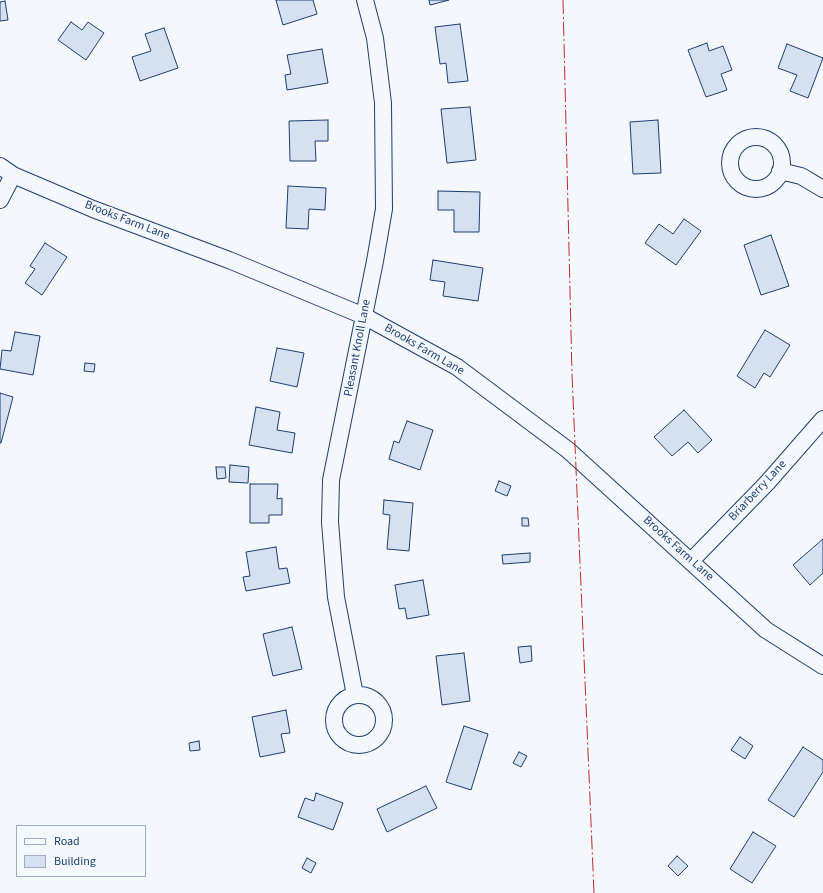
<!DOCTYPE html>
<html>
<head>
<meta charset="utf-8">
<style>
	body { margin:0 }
	#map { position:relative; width:823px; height:893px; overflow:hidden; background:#f4f7fb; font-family:"Source Sans 3",sans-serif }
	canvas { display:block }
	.legend { position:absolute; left:16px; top:825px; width:130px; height:52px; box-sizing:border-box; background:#f4f7fb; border:1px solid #9eadc5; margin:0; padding:5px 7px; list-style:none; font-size:12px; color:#1d3f73 }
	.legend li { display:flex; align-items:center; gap:8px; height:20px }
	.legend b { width:20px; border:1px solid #9eadc5 }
</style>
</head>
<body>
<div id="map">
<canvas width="823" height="893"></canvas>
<ul class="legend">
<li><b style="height:5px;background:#f4f7fb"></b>Road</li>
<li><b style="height:11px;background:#d5e0f0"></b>Building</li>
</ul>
</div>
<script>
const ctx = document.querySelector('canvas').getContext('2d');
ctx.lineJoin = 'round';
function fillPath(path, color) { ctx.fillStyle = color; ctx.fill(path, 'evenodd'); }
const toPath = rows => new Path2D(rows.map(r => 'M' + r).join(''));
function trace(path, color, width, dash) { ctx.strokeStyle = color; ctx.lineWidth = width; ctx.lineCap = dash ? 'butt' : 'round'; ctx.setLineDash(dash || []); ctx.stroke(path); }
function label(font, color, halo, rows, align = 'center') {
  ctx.font = font + ' "Source Sans 3",sans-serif'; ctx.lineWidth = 3; ctx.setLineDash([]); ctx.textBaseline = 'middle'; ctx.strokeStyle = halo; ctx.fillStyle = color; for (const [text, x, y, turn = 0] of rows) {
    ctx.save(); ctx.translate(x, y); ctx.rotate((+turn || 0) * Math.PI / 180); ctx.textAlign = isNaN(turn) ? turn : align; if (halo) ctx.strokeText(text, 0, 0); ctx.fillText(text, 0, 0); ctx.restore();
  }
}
const building = toPath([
	[276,0,313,0,317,14,283,25,276,0],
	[429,0,449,0,430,5,429,0],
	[5,1,8,20,0,21,0,2,5,1],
	[71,22,82,30,88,22,104,33,86,60,58,40,71,22],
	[460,24,468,81,448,83,446,63,440,64,435,27,460,24],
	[164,28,178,68,140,81,132,57,151,51,145,34,164,28],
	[707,43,709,51,723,46,732,70,721,74,727,90,706,97,688,50,707,43],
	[787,44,823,58,808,98,790,91,797,75,778,68,787,44],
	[322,49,328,83,287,90,285,75,291,74,287,55,322,49],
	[470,107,476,160,447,163,441,109,470,107],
	[328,120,328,141,315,141,316,161,290,161,289,121,328,120],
	[658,120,661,173,633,174,630,122,658,120],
	[288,186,326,188,325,210,309,209,308,229,286,228,288,186],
	[438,191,480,192,479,232,454,232,454,210,438,210,438,191],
	[684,219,701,231,676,265,645,243,659,224,673,234,684,219],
	[771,235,789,286,761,295,744,245,771,235],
	[45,243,67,257,42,295,25,283,35,269,30,266,45,243],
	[433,260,483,268,478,301,443,296,445,282,430,280,433,260],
	[765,330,790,345,770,377,764,373,755,388,737,376,765,330],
	[15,332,40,336,33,375,0,369,2,350,11,351,15,332],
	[277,348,304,353,297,387,270,381,277,348],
	[85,363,95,364,94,372,84,371,85,363],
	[0,393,13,397,1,443,0,443,0,393],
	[256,407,280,412,277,430,295,433,292,453,249,445,256,407],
	[684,410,712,440,698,453,688,442,672,456,654,437,684,410],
	[407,421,433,430,420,470,389,459,394,441,399,443,407,421],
	[230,465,249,467,248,483,229,482,230,465],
	[216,467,225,467,226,478,217,479,216,467],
	[499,481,511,486,507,496,495,491,499,481],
	[250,484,278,484,277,499,282,498,282,515,269,515,269,523,250,523,250,484],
	[384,500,413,503,409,551,387,549,390,515,383,514,384,500],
	[522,518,528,518,529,526,522,526,522,518],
	[823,539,823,573,810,585,793,565,823,539],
	[276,547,279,569,287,568,290,583,246,591,243,577,250,576,246,552,276,547],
	[530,553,530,562,503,564,502,555,530,553],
	[423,580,429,615,407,619,405,608,399,609,395,585,423,580],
	[292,627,302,669,273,676,263,634,292,627],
	[531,646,532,661,520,663,518,647,531,646],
	[464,653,470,701,442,705,436,656,464,653],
	[286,710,290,733,281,734,285,752,260,757,252,717,286,710],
	[464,726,488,734,471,790,446,782,464,726],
	[740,737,753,746,745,759,731,750,740,737],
	[199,741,200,750,190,751,189,743,199,741],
	[803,747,823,760,823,772,794,817,768,800,803,747],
	[519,752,527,756,521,767,513,763,519,752],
	[426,786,437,808,387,832,377,809,426,786],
	[316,793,343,803,333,830,298,817,305,798,314,801,316,793],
	[753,832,776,846,752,883,730,869,753,832],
	[677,856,688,866,678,876,668,866,677,856],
	[307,858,316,863,311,873,302,868,307,858]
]);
fillPath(building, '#d5e0f0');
trace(building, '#1d3f73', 1);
const minor = toPath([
	'730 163a26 26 0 1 1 52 0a26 26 0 1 1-52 0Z',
	[0,166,13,175,93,209,229,260,364,316,457,367,568,450,766,630,823,666],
	[780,171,801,176,823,189],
	[0,200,13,175],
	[691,561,767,483,823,419],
	'334 720a25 25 0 1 1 50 0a25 25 0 1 1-50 0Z',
	[355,695,336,597,330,522,331,480,375,261,384,209,383,103,375,38,365,0]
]);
trace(minor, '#1d3f73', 18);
trace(minor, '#f4f7fb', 16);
trace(toPath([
	[563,0,572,374,594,893]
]), '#c62828', 1, [14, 3, 2, 3]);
label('12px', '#1d3f73', '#f4f7fb', [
	["Brooks Farm Lane",127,221,21],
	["Pleasant Knoll Lane",358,348,-79],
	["Brooks Farm Lane",424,350,30],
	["Briarberry Lane",758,491,-47],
	["Brooks Farm Lane",678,549,42]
]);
</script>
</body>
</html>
